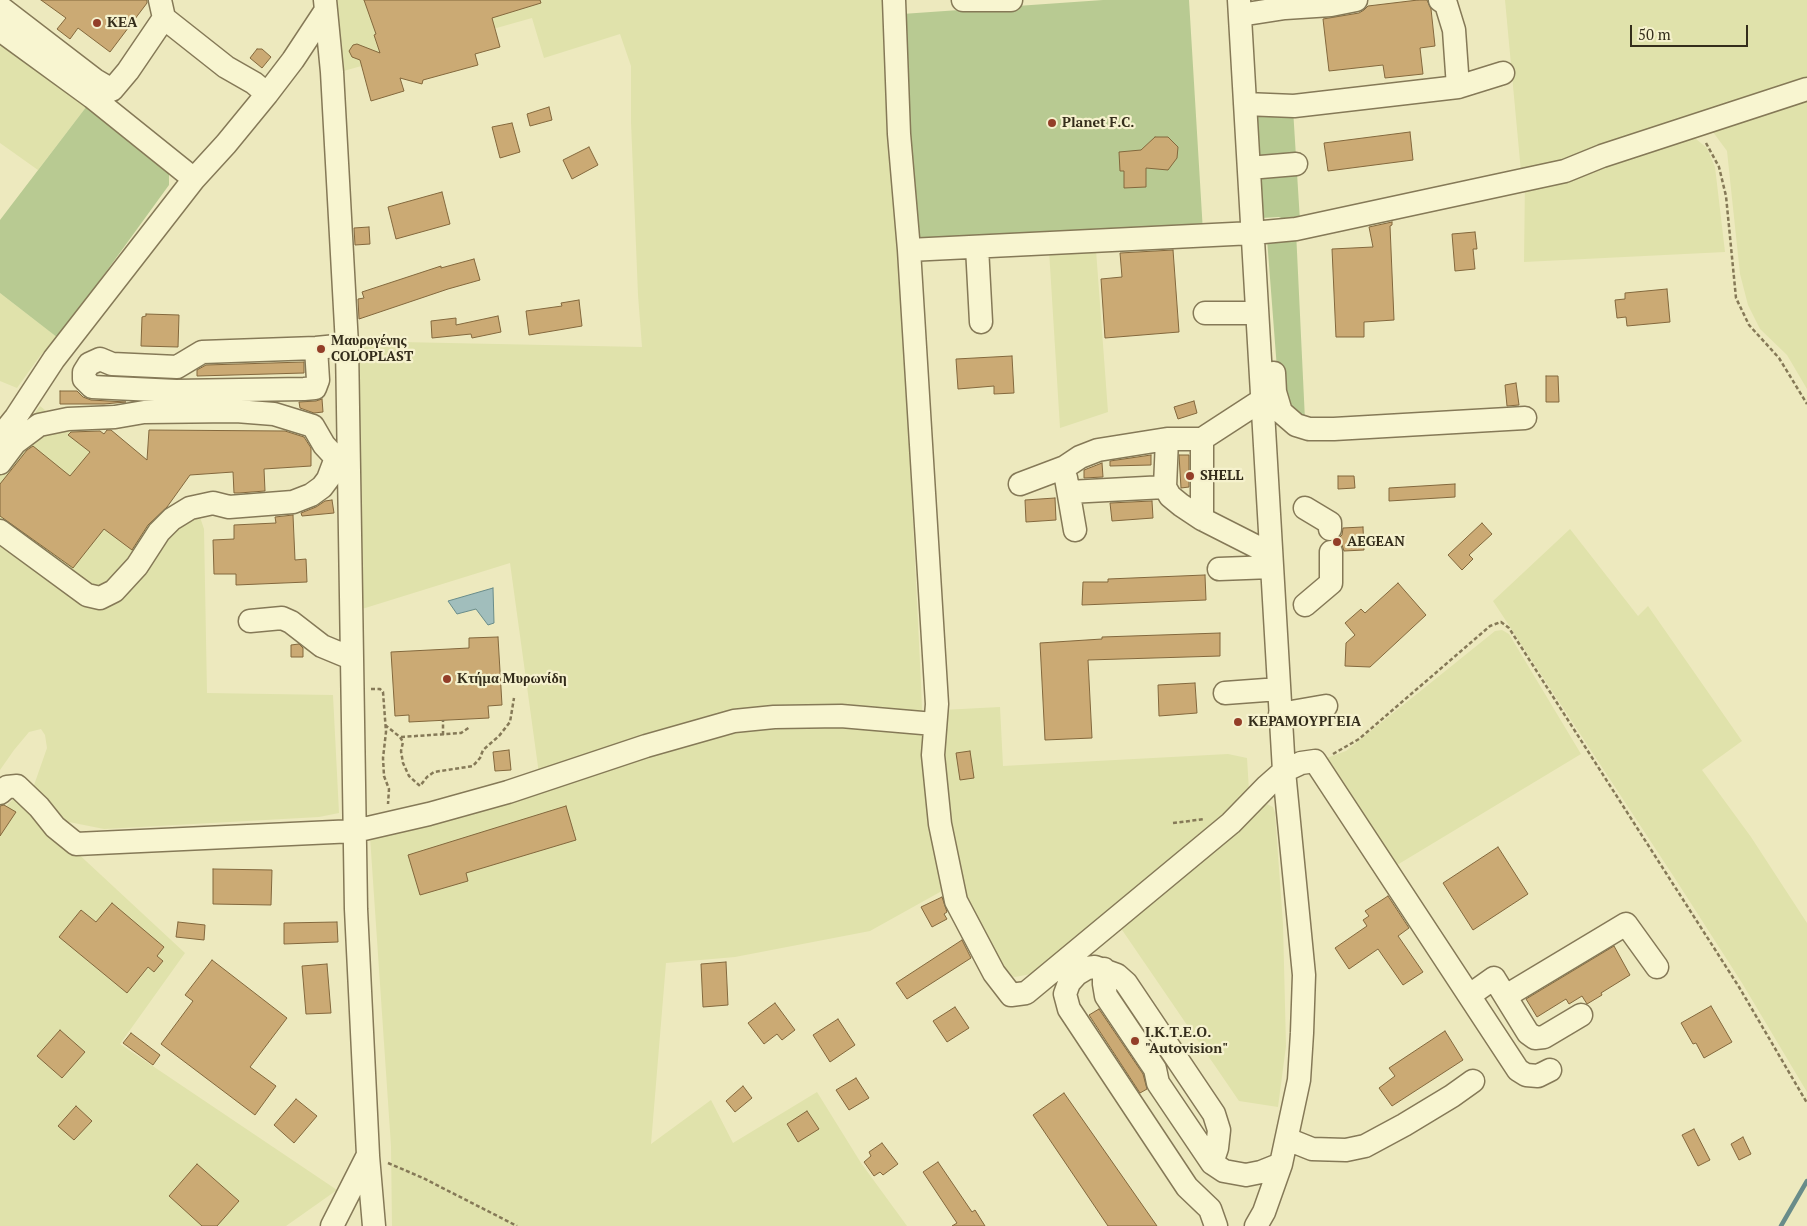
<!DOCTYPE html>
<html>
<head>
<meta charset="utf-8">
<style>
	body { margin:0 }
	#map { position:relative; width:1807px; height:1226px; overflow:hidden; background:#ede9be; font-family:"PT Serif",serif }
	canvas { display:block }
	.scale { position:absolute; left:1630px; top:25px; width:118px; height:22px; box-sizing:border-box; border:2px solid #342d1b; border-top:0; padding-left:6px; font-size:15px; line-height:18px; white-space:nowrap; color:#342d1b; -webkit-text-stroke:4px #f5f1cd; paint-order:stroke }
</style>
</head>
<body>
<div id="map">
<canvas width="1807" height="1226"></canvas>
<div class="scale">50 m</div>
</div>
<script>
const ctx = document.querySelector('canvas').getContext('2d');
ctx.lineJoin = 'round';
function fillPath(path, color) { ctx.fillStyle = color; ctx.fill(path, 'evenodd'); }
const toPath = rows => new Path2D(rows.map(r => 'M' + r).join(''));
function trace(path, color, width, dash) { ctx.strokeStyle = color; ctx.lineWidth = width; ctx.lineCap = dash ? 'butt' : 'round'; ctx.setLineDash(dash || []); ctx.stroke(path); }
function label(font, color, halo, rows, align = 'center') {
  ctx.font = font + ' "PT Serif",serif'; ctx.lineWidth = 4.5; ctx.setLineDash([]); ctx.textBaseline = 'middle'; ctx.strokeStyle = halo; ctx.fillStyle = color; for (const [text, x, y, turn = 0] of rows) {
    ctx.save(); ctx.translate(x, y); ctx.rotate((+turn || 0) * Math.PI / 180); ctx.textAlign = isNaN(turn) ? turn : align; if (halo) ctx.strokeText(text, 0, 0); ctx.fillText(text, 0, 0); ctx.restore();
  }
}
fillPath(toPath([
	[336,0,887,0,921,683,924,765,949,887,870,931,735,957,666,963,651,1144,711,1100,733,1143,817,1092,861,1163,907,1226,392,1226,391,1146,369,822,539,774,510,563,362,609,352,341,642,347,638,295,631,122,631,66,620,34,544,58,532,18,340,72],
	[1505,0,1807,0,1807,77,1665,131,1521,172],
	[0,32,93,98,38,170,0,143],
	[1807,99,1807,389,1787,355,1760,329,1748,305,1740,274,1727,151,1713,132],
	[1681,138,1696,139,1707,148,1715,167,1725,252,1524,262,1525,179],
	[1049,250,1096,250,1108,412,1060,428],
	[0,293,58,338,40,356,17,388,0,381],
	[40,406,176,517,200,517,204,529,207,693,333,695,339,813,319,817,104,829,64,821,33,788,47,748,45,735,41,729,29,732,14,750,0,770,0,460],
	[1570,529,1638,616,1648,606,1742,741,1702,770,1751,837,1807,923,1807,1092,1742,983,1674,877,1493,601],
	[1502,630,1509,634,1581,754,1397,865,1324,759,1346,751,1495,631],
	[1000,707,1003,766,1228,754,1247,758,1249,791,1221,821,1031,974,1015,977,1006,975,967,903,937,754,942,710],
	[16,796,185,953,120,1044,337,1190,286,1226,0,1226,0,813],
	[1267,804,1273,807,1275,813,1283,924,1286,1046,1278,1107,1239,1101,1118,924,1259,806]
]), '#e0e2ab');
fillPath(toPath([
	[1103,0,1189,0,1203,232,913,245,902,14],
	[93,98,169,172,169,185,58,338,0,293,0,220],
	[1293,109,1300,221,1288,221,1279,217,1261,218,1255,114],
	[1296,231,1305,420,1294,413,1278,382,1267,239]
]), '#b8ca92');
const water = toPath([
	[493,588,494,623,488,625,476,609,457,614,448,601,493,588]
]);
fillPath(water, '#a1bebc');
trace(water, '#698c8a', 1);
trace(toPath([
	[1781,1226,1807,1181]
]), '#698c8a', 4.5);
const building = toPath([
	[41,0,147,0,147,3,110,52,78,28,70,39,57,29,66,18,41,0],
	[364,0,540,0,541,3,492,18,500,47,475,54,478,65,423,80,422,84,400,78,404,91,371,101,360,60,352,57,349,51,353,45,357,44,380,53,374,35,376,34,364,0],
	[1418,0,1427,0,1431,9,1435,46,1420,48,1423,74,1385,78,1383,65,1329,71,1323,19,1359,13,1364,10,1368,6,1418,0],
	[257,49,262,49,271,57,262,68,250,58,257,49],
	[549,107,552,120,530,126,527,114,549,107],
	[512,123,520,152,500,158,492,127,512,123],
	[1410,132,1413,160,1328,171,1324,143,1410,132],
	[1155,137,1168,137,1178,147,1177,158,1168,170,1146,168,1146,187,1124,188,1124,171,1120,171,1119,152,1141,150,1155,137],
	[589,147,598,165,572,179,563,160,589,147],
	[442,192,450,224,396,239,388,207,442,192],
	[1392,222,1392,225,1390,226,1394,320,1364,322,1364,337,1336,337,1332,249,1373,247,1369,227,1392,222],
	[369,227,370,244,355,245,354,228,369,227],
	[1475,232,1477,249,1473,249,1475,269,1455,271,1452,234,1475,232],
	[1173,250,1179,332,1105,338,1101,279,1122,277,1120,253,1173,250],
	[474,259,480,280,448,289,359,319,358,299,364,298,362,292,441,266,441,268,474,259],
	[1667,289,1670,322,1627,326,1626,317,1617,318,1615,300,1625,299,1625,293,1667,289],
	[579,300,582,326,529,335,526,311,562,306,561,303,579,300],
	[146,314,179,315,178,347,141,346,142,317,146,316,146,314],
	[498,316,501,332,472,338,471,334,432,338,431,321,456,318,456,325,498,316],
	[1012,356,1014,393,994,394,994,386,958,389,956,359,1012,356],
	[304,362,304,373,197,376,197,370,206,365,304,362],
	[1546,376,1558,376,1559,402,1546,402,1546,376],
	[1516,383,1519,405,1507,406,1505,385,1516,383],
	[60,391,77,391,83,397,91,400,126,402,104,404,60,404,60,391],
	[322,399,323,412,314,413,300,408,299,402,316,401,322,399],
	[1194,401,1197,413,1178,419,1174,407,1194,401],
	[107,430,111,430,147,460,149,430,285,431,304,437,311,448,311,466,264,469,265,491,239,493,234,493,233,472,190,475,167,507,148,525,132,550,104,529,73,568,0,516,0,484,27,450,33,446,70,476,90,452,68,435,71,432,100,431,104,434,107,430],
	[1151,455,1151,465,1110,466,1110,461,1151,455],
	[1179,455,1189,455,1189,487,1181,488,1179,455],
	[1102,463,1103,477,1084,478,1084,470,1102,463],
	[1338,476,1354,476,1355,488,1338,489,1338,476],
	[1455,484,1455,497,1389,501,1389,488,1455,484],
	[1055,498,1056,520,1026,522,1025,500,1055,498],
	[332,500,334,513,302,516,301,513,316,507,325,501,332,500],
	[1152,501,1153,518,1112,521,1110,503,1152,501],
	[293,515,295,560,306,559,307,582,236,585,236,574,214,574,213,540,234,539,234,525,276,523,275,517,293,515],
	[1482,523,1492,534,1469,555,1473,559,1462,570,1448,555,1482,523],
	[1363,527,1364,550,1344,551,1342,545,1337,540,1342,535,1343,528,1363,527],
	[1205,575,1206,600,1082,605,1083,582,1108,582,1108,579,1205,575],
	[1398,583,1426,615,1370,667,1345,666,1346,643,1355,635,1345,623,1361,609,1365,613,1398,583],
	[1220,633,1220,656,1088,660,1092,738,1045,740,1040,643,1102,639,1102,637,1220,633],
	[498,637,502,705,488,706,489,718,409,722,409,715,395,716,391,652,469,648,469,638,498,637],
	[299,644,303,648,303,657,291,657,291,645,299,644],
	[1195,683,1197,713,1159,716,1158,685,1195,683],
	[509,750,511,770,495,771,493,752,509,750],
	[970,751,974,778,960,780,956,753,970,751],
	[4,805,16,812,0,836,0,806,4,805],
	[566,806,576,840,466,873,468,881,420,895,408,855,566,806],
	[1498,847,1528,894,1473,930,1443,883,1498,847],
	[213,869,272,870,271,905,213,904,213,869],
	[1388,896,1409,928,1398,936,1423,972,1403,985,1378,949,1349,969,1335,948,1367,926,1363,920,1369,916,1365,911,1388,896],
	[942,897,947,912,944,914,947,919,932,927,921,907,942,897],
	[112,903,164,947,157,956,163,961,154,972,148,967,127,993,59,937,81,910,96,922,112,903],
	[178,922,205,925,204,940,176,937,178,922],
	[337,922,338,942,284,944,284,923,337,922],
	[962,940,971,958,907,999,896,983,962,940],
	[1614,946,1630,975,1601,993,1602,995,1587,1004,1582,996,1569,1004,1566,999,1537,1017,1526,999,1614,946],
	[212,960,287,1018,250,1067,276,1086,255,1115,161,1044,193,1001,185,995,212,960],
	[726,962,728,1005,703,1007,701,964,726,962],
	[327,964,331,1013,306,1014,302,966,327,964],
	[775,1003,795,1030,782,1040,777,1034,764,1044,748,1023,775,1003],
	[1711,1006,1732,1042,1704,1058,1696,1043,1693,1044,1681,1023,1711,1006],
	[955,1007,969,1028,947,1042,933,1021,955,1007],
	[1099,1009,1143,1074,1147,1089,1140,1093,1089,1015,1099,1009],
	[838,1019,855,1045,830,1062,813,1035,838,1019],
	[60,1030,85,1052,62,1078,37,1056,60,1030],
	[1445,1031,1463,1060,1392,1106,1379,1088,1395,1076,1389,1068,1445,1031],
	[131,1033,160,1055,153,1065,123,1043,131,1033],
	[856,1078,869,1098,849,1110,836,1090,856,1078],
	[743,1086,752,1098,735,1112,726,1101,743,1086],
	[1064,1093,1157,1226,1108,1226,1033,1115,1064,1093],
	[296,1099,317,1116,294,1143,274,1125,296,1099],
	[76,1106,92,1121,74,1140,58,1126,76,1106],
	[807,1111,819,1129,798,1142,787,1124,807,1111],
	[1694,1129,1710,1160,1698,1166,1682,1135,1694,1129],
	[1743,1137,1751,1154,1739,1160,1731,1144,1743,1137],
	[882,1143,898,1164,883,1175,880,1172,874,1176,864,1162,871,1156,869,1152,882,1143],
	[938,1162,972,1212,975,1210,985,1226,952,1226,957,1223,923,1172,938,1162],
	[197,1164,239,1201,217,1226,202,1226,169,1196,197,1164]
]);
fillPath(building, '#cbaa74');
trace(building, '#83683d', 1);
const minor = toPath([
	[160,0,164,18,226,67,254,83,267,94],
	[325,0,332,72,347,345,356,909,368,1155,332,1226],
	[894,0,899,134,909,250,937,704,933,755,940,824,956,901,994,973,1011,995,1026,993,1231,823,1267,786,1284,771,1301,763,1315,761,1518,1070,1526,1075,1538,1076,1550,1070],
	[963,0,1011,0],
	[1239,0,1284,771,1304,975,1302,1033,1299,1080,1281,1164,1264,1212,1256,1226],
	[1440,0,1446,4,1454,30,1458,87],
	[0,7,95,80,112,90,128,71,164,18],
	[1240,15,1285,8,1331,5,1356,0],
	[0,30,92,97,194,179],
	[1245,104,1294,106,1458,87,1503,73],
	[1249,168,1296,164],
	[977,247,981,322],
	[909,250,1253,233,1296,229,1565,171,1602,156,1807,89],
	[1205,313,1257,313],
	[316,348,318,380,315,388,304,389,176,391,92,387,84,379,84,372,89,364,100,359,112,364,177,367,202,352,316,348,347,345],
	[1274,373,1275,392,1281,412,1296,425,1309,429,1334,429,1525,418],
	[1262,400,1202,439,1202,519,1271,554],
	[0,437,16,417,54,359,194,179,226,144,267,94,293,60,326,10],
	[1167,439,1165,487,1170,496,1181,505,1202,519],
	[0,463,15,443,39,425,68,419,115,417,144,412,236,411,274,414,313,426,324,445,336,458,348,459],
	[1066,478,1075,530],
	[1020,484,1065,467,1080,457,1098,450,1167,439,1202,439],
	[1069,492,1165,487],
	[1305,508,1330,523,1330,529],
	[0,531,87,595,100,598,114,591,137,566,159,532,172,519,190,508,213,503,229,507,293,502,311,495,322,487,328,479,336,458],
	[1219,569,1272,567],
	[1305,605,1331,583,1331,552],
	[250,621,282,618,291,622,322,646,351,658],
	[1225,693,1279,689],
	[1280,714,1326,706],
	[0,793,7,787,17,786,39,807,55,827,76,844,355,831,429,814,508,792,646,746,734,721,774,717,841,716,934,724],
	[1104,969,1104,984,1106,996,1155,1069,1158,1083,1212,1163,1224,1171,1246,1175,1261,1172,1281,1164],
	[1470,995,1494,978,1528,1033,1535,1038,1544,1037,1581,1015],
	[1506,996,1626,924,1657,967],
	[1287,1139,1312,1149,1346,1150,1365,1146,1404,1125,1452,1096,1473,1081],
	[368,1156,374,1226],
	[1212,1163,1217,1148,1219,1130,1214,1114,1126,983,1117,975,1095,967,1087,968,1077,974,1069,983,1065,994,1069,1009,1187,1187,1210,1209,1216,1226]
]);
trace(minor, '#857957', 25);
trace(toPath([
	[1706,143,1719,167,1726,196,1736,298,1749,325,1779,358,1807,404],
	[371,689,380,689,383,692,386,732,383,758,384,776,389,789,388,804],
	[385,725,400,737,403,742,401,751,403,763,409,776,420,786,427,777,434,772,473,766,480,758,483,750,499,736,510,722,514,698],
	[443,735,443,720],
	[401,737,461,733,470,727],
	[1333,754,1359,739,1490,626,1501,622,1509,628,1739,987,1807,1103],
	[1173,823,1205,819],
	[388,1163,423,1178,517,1226]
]), '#857957', 2.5, [4, 2.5]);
trace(minor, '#f8f5d0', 22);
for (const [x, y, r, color] of [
	[97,23,5,"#933e28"],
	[1052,123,5,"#933e28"],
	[321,349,5,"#933e28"],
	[1190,476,5,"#933e28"],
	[1337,542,5,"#933e28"],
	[447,679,5,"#933e28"],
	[1238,722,5,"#933e28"],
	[1135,1041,5,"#933e28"]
]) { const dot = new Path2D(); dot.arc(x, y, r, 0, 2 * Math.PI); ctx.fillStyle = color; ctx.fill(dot); trace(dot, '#f5f1cd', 2); }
label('bold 14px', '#342d1b', '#f5f1cd', [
	["ΚΕΑ",107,23],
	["Planet F.C.",1062,123],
	["Μαυρογένης",331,341],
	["COLOPLAST",331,357],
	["SHELL",1200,476],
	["AEGEAN",1347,542],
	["Κτήμα Μυρωνίδη",457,679],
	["ΚΕΡΑΜΟΥΡΓΕΙΑ",1248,722],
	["I.Κ.Τ.Ε.Ο.",1145,1033],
	["\"Autovision\"",1145,1049]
], 'left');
</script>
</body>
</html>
